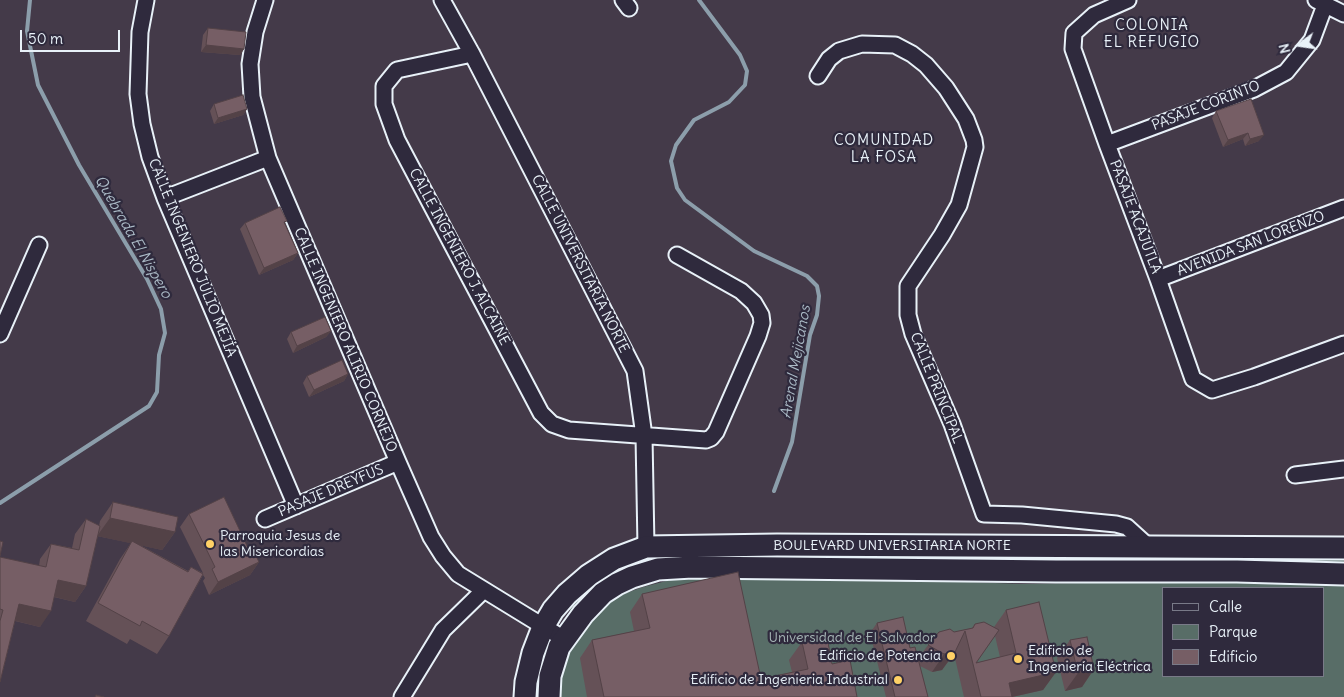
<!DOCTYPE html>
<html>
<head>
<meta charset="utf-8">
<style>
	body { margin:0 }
	#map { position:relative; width:1344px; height:697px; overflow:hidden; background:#443a49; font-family:Delius,sans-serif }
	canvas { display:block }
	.legend { position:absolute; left:1162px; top:587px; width:162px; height:90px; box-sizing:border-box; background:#2f2a3d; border:1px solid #797a88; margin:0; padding:6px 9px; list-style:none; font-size:15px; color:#e8f1f8 }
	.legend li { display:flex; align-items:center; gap:10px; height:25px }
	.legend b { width:25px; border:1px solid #797a88 }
	.north { position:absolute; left:1274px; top:20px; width:50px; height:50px; -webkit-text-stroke:4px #2f2a3d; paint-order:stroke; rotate:256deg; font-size:14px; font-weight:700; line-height:20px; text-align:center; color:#e8f1f8 }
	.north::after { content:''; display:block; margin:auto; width:18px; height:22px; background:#e8f1f8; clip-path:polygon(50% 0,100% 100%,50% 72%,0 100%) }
	.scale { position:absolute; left:20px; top:30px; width:100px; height:22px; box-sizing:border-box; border:2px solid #e8f1f8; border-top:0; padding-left:6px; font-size:15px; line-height:18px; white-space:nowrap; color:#e8f1f8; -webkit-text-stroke:4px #2f2a3d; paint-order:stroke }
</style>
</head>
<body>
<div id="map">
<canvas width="1344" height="697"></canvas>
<ul class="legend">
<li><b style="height:6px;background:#2f2a3d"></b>Calle</li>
<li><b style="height:14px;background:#586d67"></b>Parque</li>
<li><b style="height:14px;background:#765e65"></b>Edificio</li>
</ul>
<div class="north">N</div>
<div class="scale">50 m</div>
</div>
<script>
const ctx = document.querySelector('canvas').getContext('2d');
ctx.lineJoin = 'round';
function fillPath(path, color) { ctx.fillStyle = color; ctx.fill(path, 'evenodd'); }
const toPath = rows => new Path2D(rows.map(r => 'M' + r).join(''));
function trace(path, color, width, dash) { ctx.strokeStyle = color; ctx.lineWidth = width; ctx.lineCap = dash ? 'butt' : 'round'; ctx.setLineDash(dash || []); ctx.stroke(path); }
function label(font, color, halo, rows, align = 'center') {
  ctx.font = font + ' Delius,sans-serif'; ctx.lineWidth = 4.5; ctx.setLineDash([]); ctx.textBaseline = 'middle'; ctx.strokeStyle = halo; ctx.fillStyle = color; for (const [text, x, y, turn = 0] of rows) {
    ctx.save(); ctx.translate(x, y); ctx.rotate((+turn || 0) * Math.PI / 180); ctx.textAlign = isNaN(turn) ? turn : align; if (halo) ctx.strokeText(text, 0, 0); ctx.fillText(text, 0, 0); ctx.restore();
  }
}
fillPath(toPath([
	[647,555,1344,556,1344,566,676,562,571,613,569,607,609,570],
	[727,578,921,580,1020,584,1213,581,1344,584,1344,697,559,697,558,682,579,631,615,597,643,587,670,580],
	[1163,588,1323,588,1323,676,1163,676]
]), '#586d67');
trace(toPath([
	[699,0,740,55,747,71,745,85,729,102,694,120,676,145,671,161,677,188,685,200,754,251,807,276,817,286,819,296,817,315,810,335,792,442,774,491],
	[0,503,149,406,157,392,159,355,165,333,161,309,147,279,79,165,38,85,27,31,30,0]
]), '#8c9eab', 4);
const street = toPath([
	[146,0,140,32,138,94,142,124,150,157,165,198,296,506],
	[265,0,255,32,250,64,252,97,268,158,398,462,431,537,443,556,458,574,564,639],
	[442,0,472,54,635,371,644,436,646,547],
	[623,0,629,8],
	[1128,0,1094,15,1074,33,1073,49,1107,144,1158,279,1193,379,1212,390,1254,377,1344,344],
	[1316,0,1344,14],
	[472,54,397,70,384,86,384,104,397,140,541,413,552,424,569,430,706,440,711,438,716,432,758,336,762,323,761,315,754,303,741,291,677,255],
	[818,76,829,59,839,51,862,44,895,45,912,54,926,65,946,88,966,119,974,140,975,147,959,205,942,235,908,286,908,315,913,334,952,424,984,514,1022,515,1116,524,1127,527,1149,547],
	[1107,144,1254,89,1286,72,1312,40,1325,5],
	[165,198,268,158],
	[1158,279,1344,208],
	[0,334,39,245],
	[1295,475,1344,469],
	[265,519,398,462],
	[402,697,443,630,484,590]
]);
const secondary = toPath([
	[525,697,526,682,533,653,543,627,553,610,567,594,589,575,614,559,646,547,777,545,1344,548],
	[549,697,550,676,559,647,583,614,603,593,617,584,632,577,658,569,692,567,1056,571,1237,571,1344,574]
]);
trace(street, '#e8f1f8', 19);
trace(secondary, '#e8f1f8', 25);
trace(street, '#2f2a3d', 15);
trace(secondary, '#2f2a3d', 21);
fillPath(toPath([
	[208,28,244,49,240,55,201,52,203,35],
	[214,104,247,109,243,115,214,124,210,111],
	[1216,111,1259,141,1245,146,1243,139,1223,147,1212,118],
	[245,223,285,224,298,253,293,260,259,275,240,229],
	[331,331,326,337,293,353,287,339,291,332],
	[348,374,344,381,309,397,303,383,307,376],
	[113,502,175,532,162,550,140,545,188,571,191,567,203,573,180,527,189,514,249,550,259,562,250,575,209,595,203,581,205,578,203,575,169,636,157,654,130,639,127,644,86,621,120,559,131,543,97,536,86,586,75,602,54,597,40,627,15,621,0,682,0,557,39,566,40,559,51,544,72,548,75,534,86,519,99,526,100,521],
	[642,594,761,679,792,672,789,660,802,642,832,664,857,697,587,697,580,658,592,640,634,631,630,612],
	[1006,610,1056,672,1043,690,1012,697,964,697,954,654,942,670,932,672,920,666,928,697,886,697,870,633,877,623,910,648,918,659,928,645,954,632,972,628,975,624,994,627],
	[995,636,1000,657,976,663],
	[1070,640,1094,669,1082,687,1065,691,1057,658]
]), '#655157');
fillPath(toPath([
	[206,45,244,49,240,55,201,52],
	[247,109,243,115,214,124,218,118],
	[1248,133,1243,139,1223,147,1228,140],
	[1264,135,1259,141,1245,146,1250,139],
	[298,253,293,260,259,275,264,268],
	[331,331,326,337,293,353,297,346],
	[348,374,344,381,309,397,314,390],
	[110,518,175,532,162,550,97,536],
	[259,562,250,575,209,595,218,582],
	[58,580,86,586,75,602,47,595],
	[19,604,51,611,40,627,8,619],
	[955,652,942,670,932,672,944,654],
	[1094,669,1082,687,1065,691,1078,673],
	[1056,672,1043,690,1012,697,1009,683]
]), '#534247');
const building = toPath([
	[208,28,246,32,244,49,206,45,208,28],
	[243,95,247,109,218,118,214,104,243,95],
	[1251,99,1264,135,1250,139,1248,133,1228,140,1216,111,1251,99],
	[280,207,287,221,284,222,298,253,264,268,245,223,280,207],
	[325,317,331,331,297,346,291,332,325,317],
	[342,360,348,374,314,390,307,376,342,360],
	[224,497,249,550,252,548,259,562,218,582,212,569,215,567,189,514,224,497],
	[113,502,178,517,175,532,110,518,113,502],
	[86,519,100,526,86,586,58,580,51,611,19,604,0,682,0,621,3,610,0,609,0,557,46,567,51,544,79,550,86,519],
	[0,541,3,542,0,556,0,541],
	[132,541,188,572,191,567,203,574,169,636,142,621,140,626,98,603,132,541],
	[738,572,761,679,808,669,802,642,827,637,832,664,850,660,857,697,604,697,592,640,650,628,642,594,738,572],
	[1039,602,1056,672,1009,683,1012,697,981,697,965,631,955,652,944,654,928,645,939,632,950,629,954,632,973,628,975,624,984,622,999,630,976,663,1016,653,1006,610,1039,602],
	[903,617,910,648,915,647,928,697,895,697,877,623,903,617],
	[1087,637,1094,669,1078,673,1070,640,1087,637],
	[96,695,104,697,95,697,96,695]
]);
fillPath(building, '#765e65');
trace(building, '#534247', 1);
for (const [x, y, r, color] of [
	[210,544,5,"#ffd166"],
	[951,656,5,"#ffd166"],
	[1018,659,5,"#ffd166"],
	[898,680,5,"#ffd166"]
]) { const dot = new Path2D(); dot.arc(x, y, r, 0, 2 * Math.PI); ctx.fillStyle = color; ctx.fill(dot); trace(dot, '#2f2a3d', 2); }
label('14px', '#e8f1f8', '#2f2a3d', [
	["PASAJE CORINTO",1206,106,-21],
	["PASAJE ACAJUTLA",1135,217,69],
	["AVENIDA SAN LORENZO",1251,244,-21],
	["CALLE INGENIERO J. ALCAINE",459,257,62],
	["CALLE INGENIERO JULIO MEJÍA",192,258,68],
	["CALLE UNIVERSITARIA NORTE",580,264,63],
	["CALLE INGENIERO ALIRIO CORNEJO",345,340,67],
	["CALLE PRINCIPAL",936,388,68],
	["PASAJE DREYFUS",331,491,-23],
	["BOULEVARD UNIVERSITARIA NORTE",892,546]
]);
label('14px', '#e8f1f8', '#2f2a3d', [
	["Parroquia Jesus de",220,536],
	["las Misericordias",220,552],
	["Edificio de",1028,651],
	["Ingeniería Eléctrica",1028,667],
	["Edificio de Potencia",941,656,"right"],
	["Edificio de Ingenieria Industrial",888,680,"right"]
], 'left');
label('14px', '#a7b6b7', '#2f2a3d', [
	["Universidad de El Salvador",852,638]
]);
ctx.letterSpacing = '1px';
label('15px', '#e8f1f8', '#2f2a3d', [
	["COLONIA",1152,26],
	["EL REFUGIO",1152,43],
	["COMUNIDAD",884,141],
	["LA FOSA",884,158]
]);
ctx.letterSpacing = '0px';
label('italic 15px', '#aab9c5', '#2f2a3d', [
	["Quebrada El Nispero",133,237,60],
	["Arenal Mejicanos",796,362,-80]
]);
</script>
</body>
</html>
